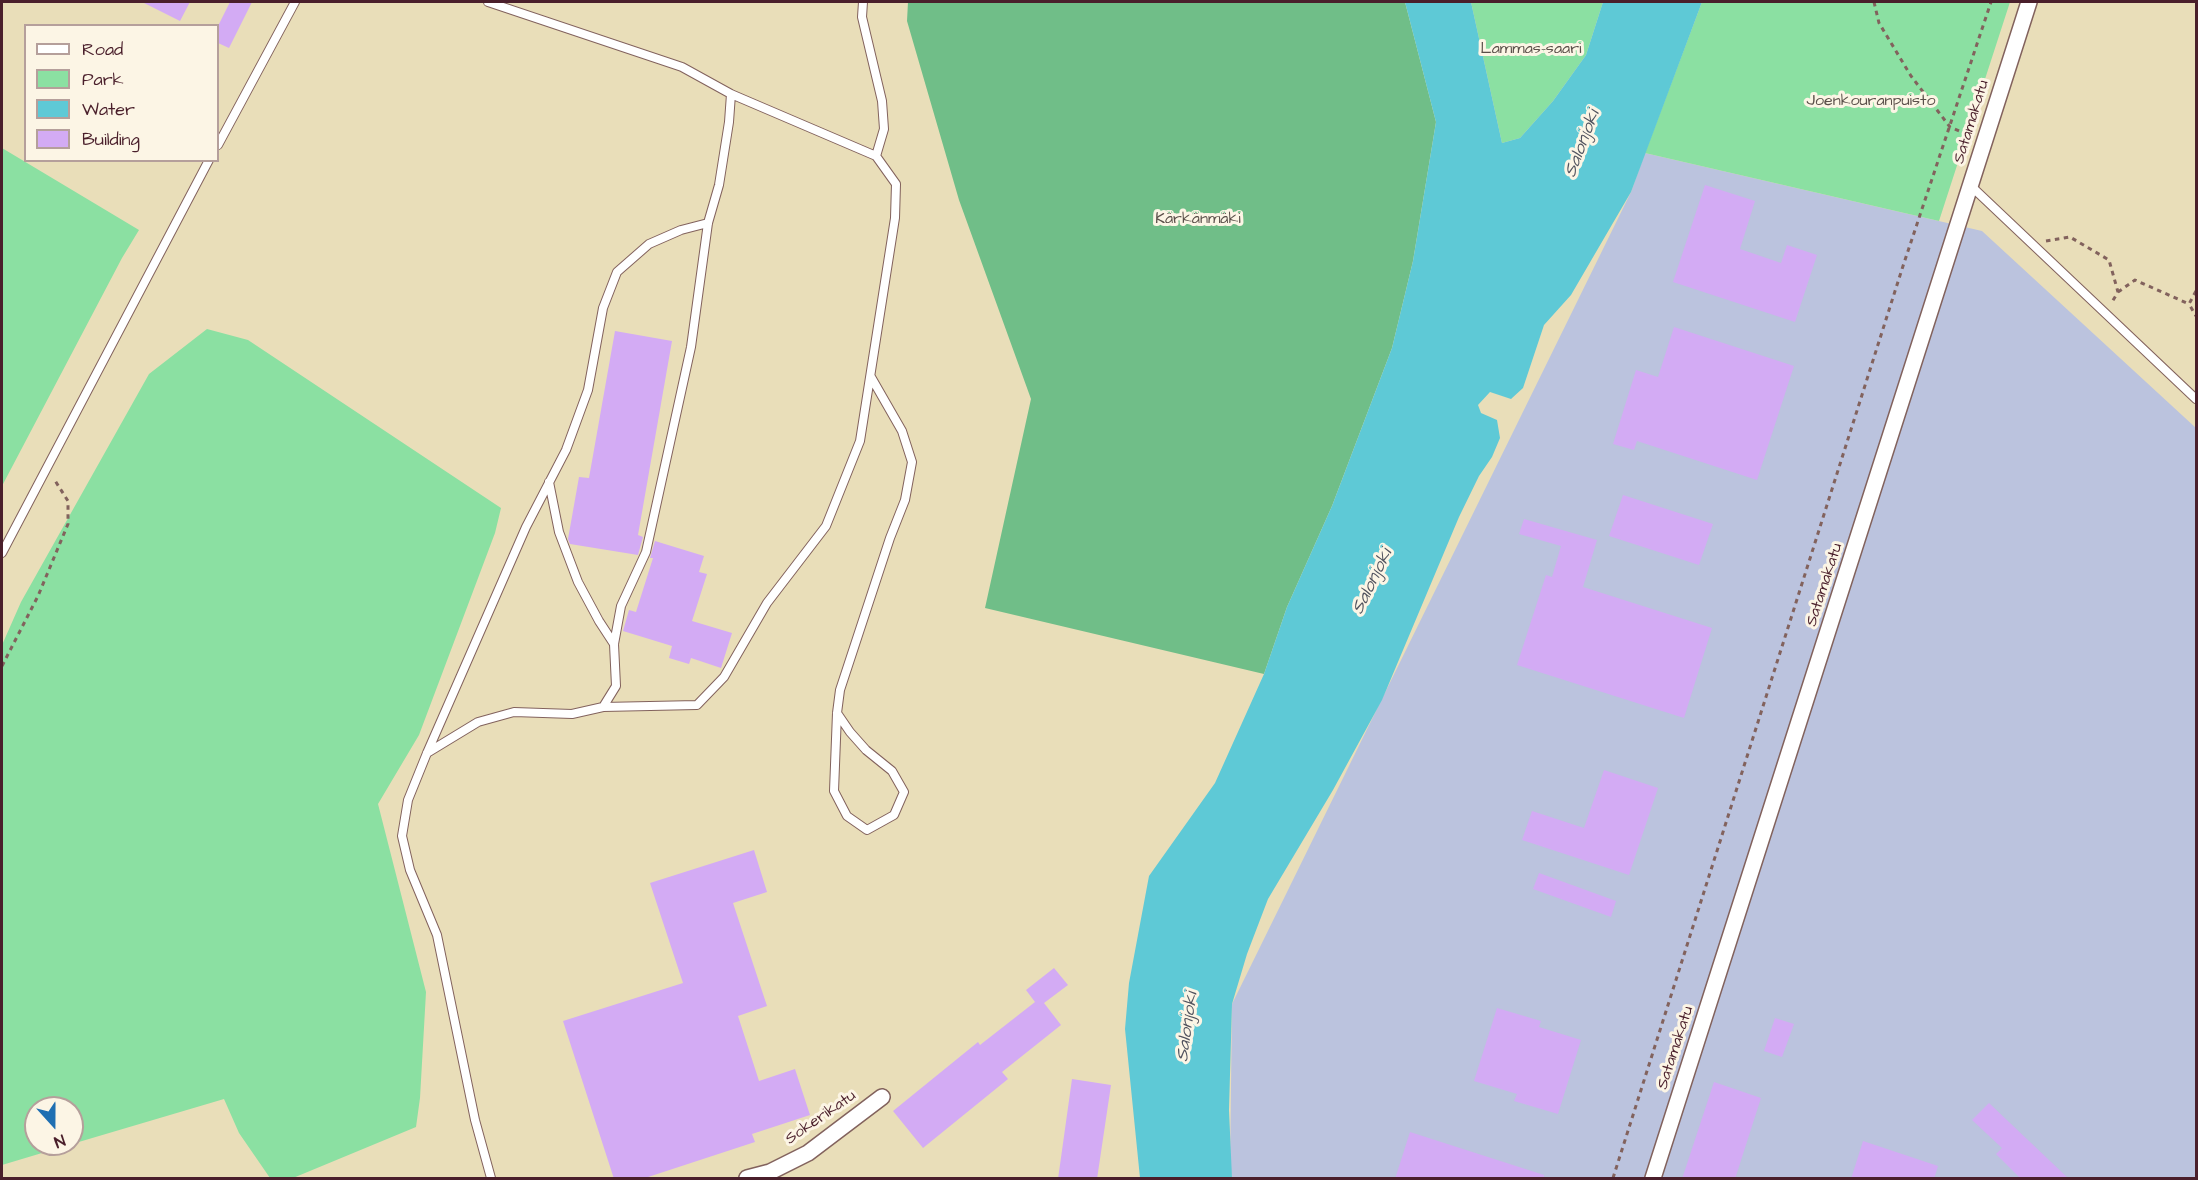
<!DOCTYPE html>
<html>
<head>
<meta charset="utf-8">
<style>
	body { margin:0 }
	#map { position:relative; width:2198px; height:1180px; overflow:hidden; background:#e9deb9; font-family:"Architects Daughter",sans-serif }
	canvas { display:block }
	.frame { position:absolute; inset:0; border:3px solid #4a1f2b; pointer-events:none }
	.legend { position:absolute; left:24px; top:24px; width:195px; height:138px; box-sizing:border-box; background:#fcf5e5; border:2px solid #b59f9b; margin:0; padding:8px 10px; list-style:none; font-size:18px; color:#4a1f2b }
	.legend li { display:flex; align-items:center; gap:12px; height:30px }
	.legend b { width:30px; border:2px solid #b59f9b }
	.north { position:absolute; left:24px; top:1096px; width:60px; height:60px; box-sizing:border-box; background:#fcf5e5; border:2px solid #b59f9b; border-radius:50%; rotate:159deg; font-size:16px; font-weight:700; line-height:24px; text-align:center; color:#4a1f2b }
	.north::after { content:''; display:block; margin:auto; width:21px; height:27px; background:#1f6fb2; clip-path:polygon(50% 0,100% 100%,50% 72%,0 100%) }
</style>
</head>
<body>
<div id="map">
<canvas width="2198" height="1180"></canvas>
<div class="frame"></div>
<ul class="legend">
<li><b style="height:8px;background:#fff"></b>Road</li>
<li><b style="height:16px;background:#8be0a2"></b>Park</li>
<li><b style="height:16px;background:#5ec9d6"></b>Water</li>
<li><b style="height:16px;background:#d3abf4"></b>Building</li>
</ul>
<div class="north">N</div>
</div>
<script>
const ctx = document.querySelector('canvas').getContext('2d');
ctx.lineJoin = 'round';
function fillPath(path, color) { ctx.fillStyle = color; ctx.fill(path, 'evenodd'); }
const toPath = rows => new Path2D(rows.map(r => 'M' + r).join(''));
function trace(path, color, width, dash) { ctx.strokeStyle = color; ctx.lineWidth = width; ctx.lineCap = dash ? 'butt' : 'round'; ctx.setLineDash(dash || []); ctx.stroke(path); }
function label(font, color, halo, rows, align = 'center') {
  ctx.font = font + ' "Architects Daughter",sans-serif'; ctx.lineWidth = 6; ctx.setLineDash([]); ctx.textBaseline = 'middle'; ctx.strokeStyle = halo; ctx.fillStyle = color; for (const [text, x, y, turn = 0] of rows) {
    ctx.save(); ctx.translate(x, y); ctx.rotate((+turn || 0) * Math.PI / 180); ctx.textAlign = isNaN(turn) ? turn : align; if (halo) ctx.strokeText(text, 0, 0); ctx.fillText(text, 0, 0); ctx.restore();
  }
}
fillPath(toPath([
	[1645,153,1982,231,2196,428,2196,1178,1232,1178,1230,1168,1232,1004,1631,192]
]), '#bbc3de');
fillPath(toPath([
	[1471,2,1603,2,1586,55,1553,101,1520,138,1502,143],
	[1702,2,2010,2,1939,221,1645,153],
	[2,148,139,230,122,258,2,486],
	[207,329,248,340,501,508,495,533,419,735,378,804,426,992,420,1098,416,1127,293,1178,270,1178,239,1133,224,1099,72,1144,72,1108,36,1108,36,1144,72,1144,2,1165,2,645,21,602,149,374]
]), '#8be0a2');
fillPath(toPath([
	[908,2,1405,2,1436,122,1413,261,1392,348,1332,506,1287,607,1264,674,985,608,1031,399,959,200,907,21]
]), '#70be88');
fillPath(toPath([
	[1405,2,1471,2,1502,143,1520,138,1553,101,1586,55,1603,2,1702,2,1631,192,1571,295,1544,325,1523,388,1511,399,1490,392,1478,405,1481,413,1497,420,1500,438,1492,457,1479,476,1459,517,1382,700,1333,790,1268,899,1247,954,1232,1004,1229,1110,1232,1178,1140,1178,1125,1029,1129,983,1149,876,1215,783,1264,674,1287,607,1332,506,1392,348,1413,261,1436,122]
]), '#5ec9d6');
fillPath(toPath([
	[142,2,190,2,180,21],
	[230,2,252,2,229,48,218,43,218,26],
	[1705,185,1755,201,1740,249,1781,263,1787,245,1817,255,1795,322,1673,282],
	[1674,327,1794,366,1757,480,1637,441,1634,450,1613,444,1636,370,1658,377],
	[615,331,672,341,638,535,643,537,638,555,570,544,568,539,579,477,589,478],
	[1623,495,1713,524,1699,565,1609,536],
	[1524,519,1597,540,1583,587,1712,628,1684,718,1517,665,1546,575,1552,577,1561,546,1519,534],
	[655,541,704,556,699,572,707,574,692,621,732,633,721,668,691,658,689,664,669,658,672,646,623,631,629,610,636,612,653,558,650,558],
	[1604,770,1658,788,1629,875,1522,840,1532,811,1584,828],
	[754,850,767,892,733,903,767,1006,738,1016,759,1081,795,1069,810,1115,752,1134,755,1142,642,1179,614,1179,563,1021,683,983,650,883],
	[1539,873,1616,901,1611,917,1533,889],
	[1054,968,1068,985,1044,1003,1061,1025,1002,1072,1008,1079,923,1148,893,1111,978,1042,980,1045,1035,1002,1026,990],
	[1497,1008,1541,1021,1539,1027,1581,1040,1558,1114,1514,1101,1517,1094,1474,1081],
	[1775,1018,1794,1024,1782,1057,1764,1051],
	[1072,1079,1111,1085,1097,1179,1058,1179],
	[1714,1082,1761,1098,1735,1179,1682,1179],
	[1989,1103,2069,1179,2021,1179,1996,1154,2002,1148,1972,1120],
	[1410,1132,1544,1175,1544,1179,1395,1179],
	[1863,1141,1938,1166,1934,1179,1851,1179]
]), '#d3abf4');
const service = toPath([
	[863,2,862,17,882,101,884,129,876,156],
	[218,145,295,2],
	[1971,186,2196,399],
	[549,482,559,532,578,582,599,621,614,644],
	[2,553,209,160],
	[603,707,616,686,614,644,621,606,646,552,691,347,708,223,719,185,729,122,731,94],
	[837,713,850,732,866,750,892,771,904,792,894,815,867,830,847,816,834,791,837,713,840,690,890,538,905,500,912,462,902,431,871,377],
	[427,753,478,722,514,712,572,714,603,707,697,705,724,677,767,603,826,526,860,441,895,218,896,184,876,156,731,94,682,67,488,2],
	[491,1178,475,1120,437,935,410,870,402,836,408,800,427,753,526,527,566,450,588,390,603,308,617,272,649,244,681,230,708,223]
]);
const minor = toPath([
	[747,1178,770,1172,808,1153,882,1097],
	[1653,1178,2029,2]
]);
trace(service, '#82625d', 10);
trace(minor, '#82625d', 18);
trace(toPath([
	[1874,2,1879,23,1911,76,1950,127,1969,135],
	[2046,241,2070,237,2109,260,2118,292,2112,302],
	[2196,291,2189,304,2196,316],
	[2118,292,2135,280,2189,304],
	[2,666,38,596,68,524,68,501,54,479],
	[1613,1178,1903,266,1991,2]
]), '#82625d', 3, [4.5, 4.5]);
trace(service, '#fff', 8);
trace(minor, '#fff', 15);
label('16px', '#5a4f49', '#fcf5e5', [
	["Lammas-saari",1531,50],
	["Joenkouranpuisto",1871,102],
	["Kärkänmäki",1198,220]
]);
label('16px', '#4a1f2b', '#fcf5e5', [
	["Satamakatu",1972,122,-73],
	["Satamakatu",1825,585,-72],
	["Satamakatu",1676,1048,-72],
	["Sokerikatu",821,1118,-35]
]);
label('italic 18px', '#50525e', '#fcf5e5', [
	["Salonjoki",1583,144,-69],
	["Salonjoki",1373,582,-64],
	["Salonjoki",1188,1027,-82]
]);
</script>
</body>
</html>
